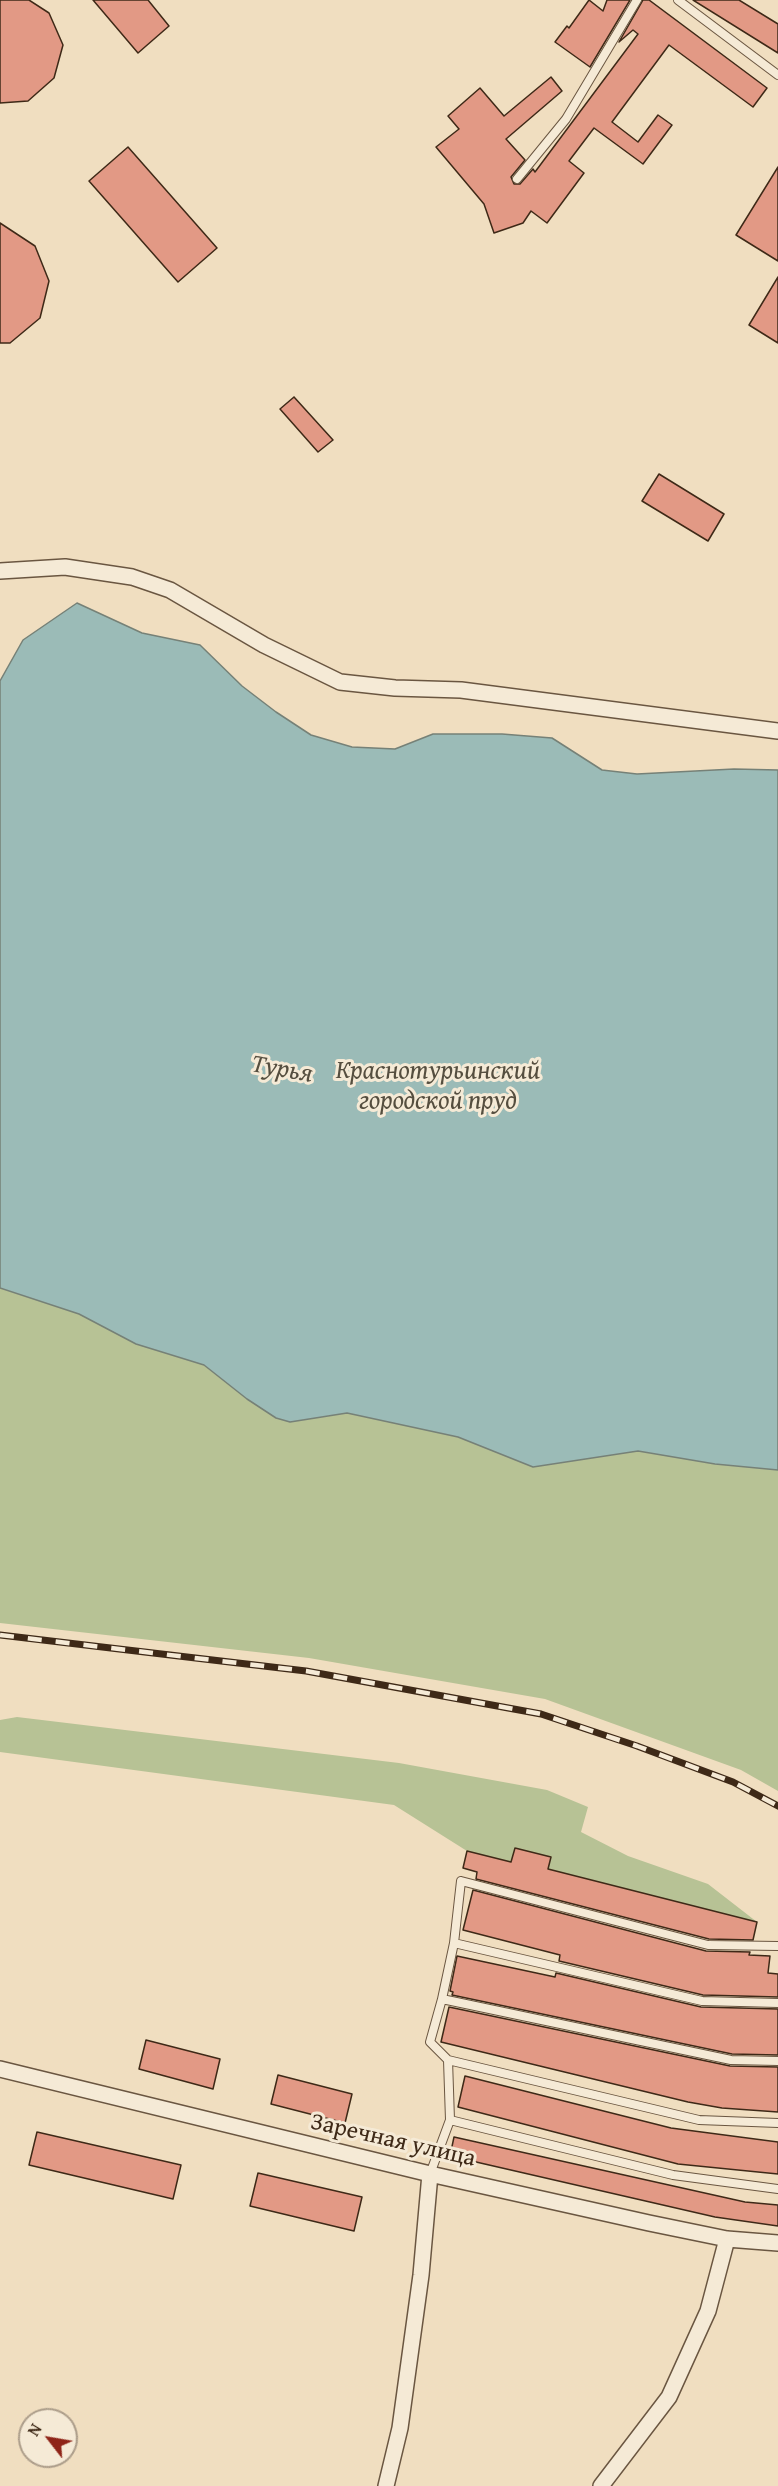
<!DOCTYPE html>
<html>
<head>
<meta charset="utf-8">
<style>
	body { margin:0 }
	#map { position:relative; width:778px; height:2486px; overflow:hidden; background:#f0dec0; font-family:"Gentium Book Plus",serif }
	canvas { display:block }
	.north { position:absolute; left:18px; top:2408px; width:60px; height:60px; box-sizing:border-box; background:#f5ead6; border:2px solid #ac9d8a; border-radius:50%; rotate:301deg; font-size:16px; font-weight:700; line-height:24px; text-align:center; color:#3e2917 }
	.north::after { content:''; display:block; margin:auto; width:21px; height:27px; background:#8f2418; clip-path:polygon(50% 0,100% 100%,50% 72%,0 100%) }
</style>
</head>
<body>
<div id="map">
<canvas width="778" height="2486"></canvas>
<div class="north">N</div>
</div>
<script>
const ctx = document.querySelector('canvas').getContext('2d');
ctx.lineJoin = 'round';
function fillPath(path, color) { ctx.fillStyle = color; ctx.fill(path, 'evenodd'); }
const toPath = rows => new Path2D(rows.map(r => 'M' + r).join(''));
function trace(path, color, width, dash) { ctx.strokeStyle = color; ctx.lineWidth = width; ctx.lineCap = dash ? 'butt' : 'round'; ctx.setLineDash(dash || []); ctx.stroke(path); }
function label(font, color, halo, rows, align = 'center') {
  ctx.font = font + ' "Gentium Book Plus",serif'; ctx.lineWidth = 6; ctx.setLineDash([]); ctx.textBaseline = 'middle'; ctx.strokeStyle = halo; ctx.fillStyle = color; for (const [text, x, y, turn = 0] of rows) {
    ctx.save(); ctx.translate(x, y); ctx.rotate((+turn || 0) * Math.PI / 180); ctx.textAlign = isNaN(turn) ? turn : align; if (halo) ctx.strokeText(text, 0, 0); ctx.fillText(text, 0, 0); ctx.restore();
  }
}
fillPath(toPath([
	[0,1288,79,1314,136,1344,204,1365,247,1399,276,1418,290,1422,347,1413,458,1437,533,1467,638,1451,715,1464,778,1470,778,1791,741,1770,545,1699,309,1658,0,1623],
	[17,1717,399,1763,547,1790,588,1807,581,1832,628,1856,708,1884,757,1922,548,1869,551,1857,515,1848,511,1862,467,1851,394,1805,0,1752,0,1720]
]), '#b7c295');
const water = toPath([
	[77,603,142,633,200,645,242,686,276,712,311,735,352,747,395,749,433,734,502,734,552,738,602,770,637,774,734,769,778,770,778,1470,715,1464,638,1451,533,1467,458,1437,347,1413,290,1422,276,1418,247,1399,204,1365,136,1344,79,1314,0,1288,0,681,23,640,77,603]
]);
fillPath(water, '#9bbbb7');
trace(water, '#768177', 1.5);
const building = toPath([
	[0,0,29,0,49,13,63,45,54,78,28,101,0,103,0,0],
	[93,0,148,0,169,26,138,53,93,0],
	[589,0,603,11,607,0,630,0,590,67,555,42,567,26,569,28,589,0],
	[643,0,649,0,767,88,753,107,669,45,612,122,638,142,658,115,672,125,643,164,594,128,569,161,584,173,547,223,531,211,523,223,494,233,484,204,436,147,459,129,448,116,480,88,504,116,551,77,562,91,506,139,525,160,511,177,514,184,520,184,533,169,535,172,638,34,633,30,619,42,643,0],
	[693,0,739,0,778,24,778,53,693,0],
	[128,147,217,248,178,282,89,181,128,147],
	[778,167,778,261,736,235,778,167],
	[0,223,35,246,49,281,40,318,10,343,0,343,0,223],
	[778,277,778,343,749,325,778,277],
	[294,397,333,440,318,452,280,409,294,397],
	[659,474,724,514,708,541,642,501,659,474],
	[515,1848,551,1857,548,1869,757,1922,753,1940,709,1939,476,1879,477,1872,463,1868,467,1851,511,1862,515,1848],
	[473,1890,706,1951,750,1952,749,1955,770,1956,768,1973,778,1974,778,1997,703,1995,559,1961,560,1955,463,1930,473,1890],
	[457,1956,555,1977,556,1973,701,2007,778,2009,778,2055,732,2054,452,1995,453,1992,450,1991,457,1956],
	[449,2007,730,2066,778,2067,778,2112,722,2108,688,2102,441,2042,449,2007],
	[146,2040,220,2059,213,2089,139,2069,146,2040],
	[278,2075,352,2094,345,2123,271,2104,278,2075],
	[465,2076,671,2128,778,2142,778,2174,678,2164,458,2107,465,2076],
	[37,2132,181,2165,173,2199,29,2165,37,2132],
	[454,2137,745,2202,778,2205,778,2226,715,2217,450,2156,454,2137],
	[258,2173,362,2197,354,2231,250,2206,258,2173]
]);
fillPath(building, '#e29985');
trace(building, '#3e2917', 1.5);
const lane = toPath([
	[678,0,778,75],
	[517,179,566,119,637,0],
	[454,1943,702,2001,778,2003],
	[442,1999,731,2060,778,2061],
	[448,2060,699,2120,778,2123],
	[450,2120,673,2175,778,2189],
	[430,2174,450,2120,448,2060,430,2042,442,1999,454,1943,461,1881,708,1945,778,1946]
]);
const street = toPath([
	[0,571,65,567,132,577,170,590,264,645,340,682,395,688,461,690,778,731],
	[0,2069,430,2174,649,2223,727,2239,778,2243],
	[386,2486,400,2428,421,2275,430,2174],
	[601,2486,669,2397,708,2311,727,2239]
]);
trace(lane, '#6a5641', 10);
trace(street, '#6a5641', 18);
trace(lane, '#f5ead6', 8);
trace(street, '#f5ead6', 15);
const rail = toPath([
	[0,1635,306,1671,541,1714,637,1746,733,1782,778,1806]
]);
trace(rail, '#3e2917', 7);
trace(rail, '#f5ead6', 4.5, [14]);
label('24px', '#3e2917', '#f5ead6', [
	["Заречная улица",393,2141,13]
]);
label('italic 26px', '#554e3f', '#f5ead6', [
	["Турья",282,1070,10],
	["Краснотурьинский",438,1071],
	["городской пруд",438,1101]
]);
</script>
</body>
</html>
